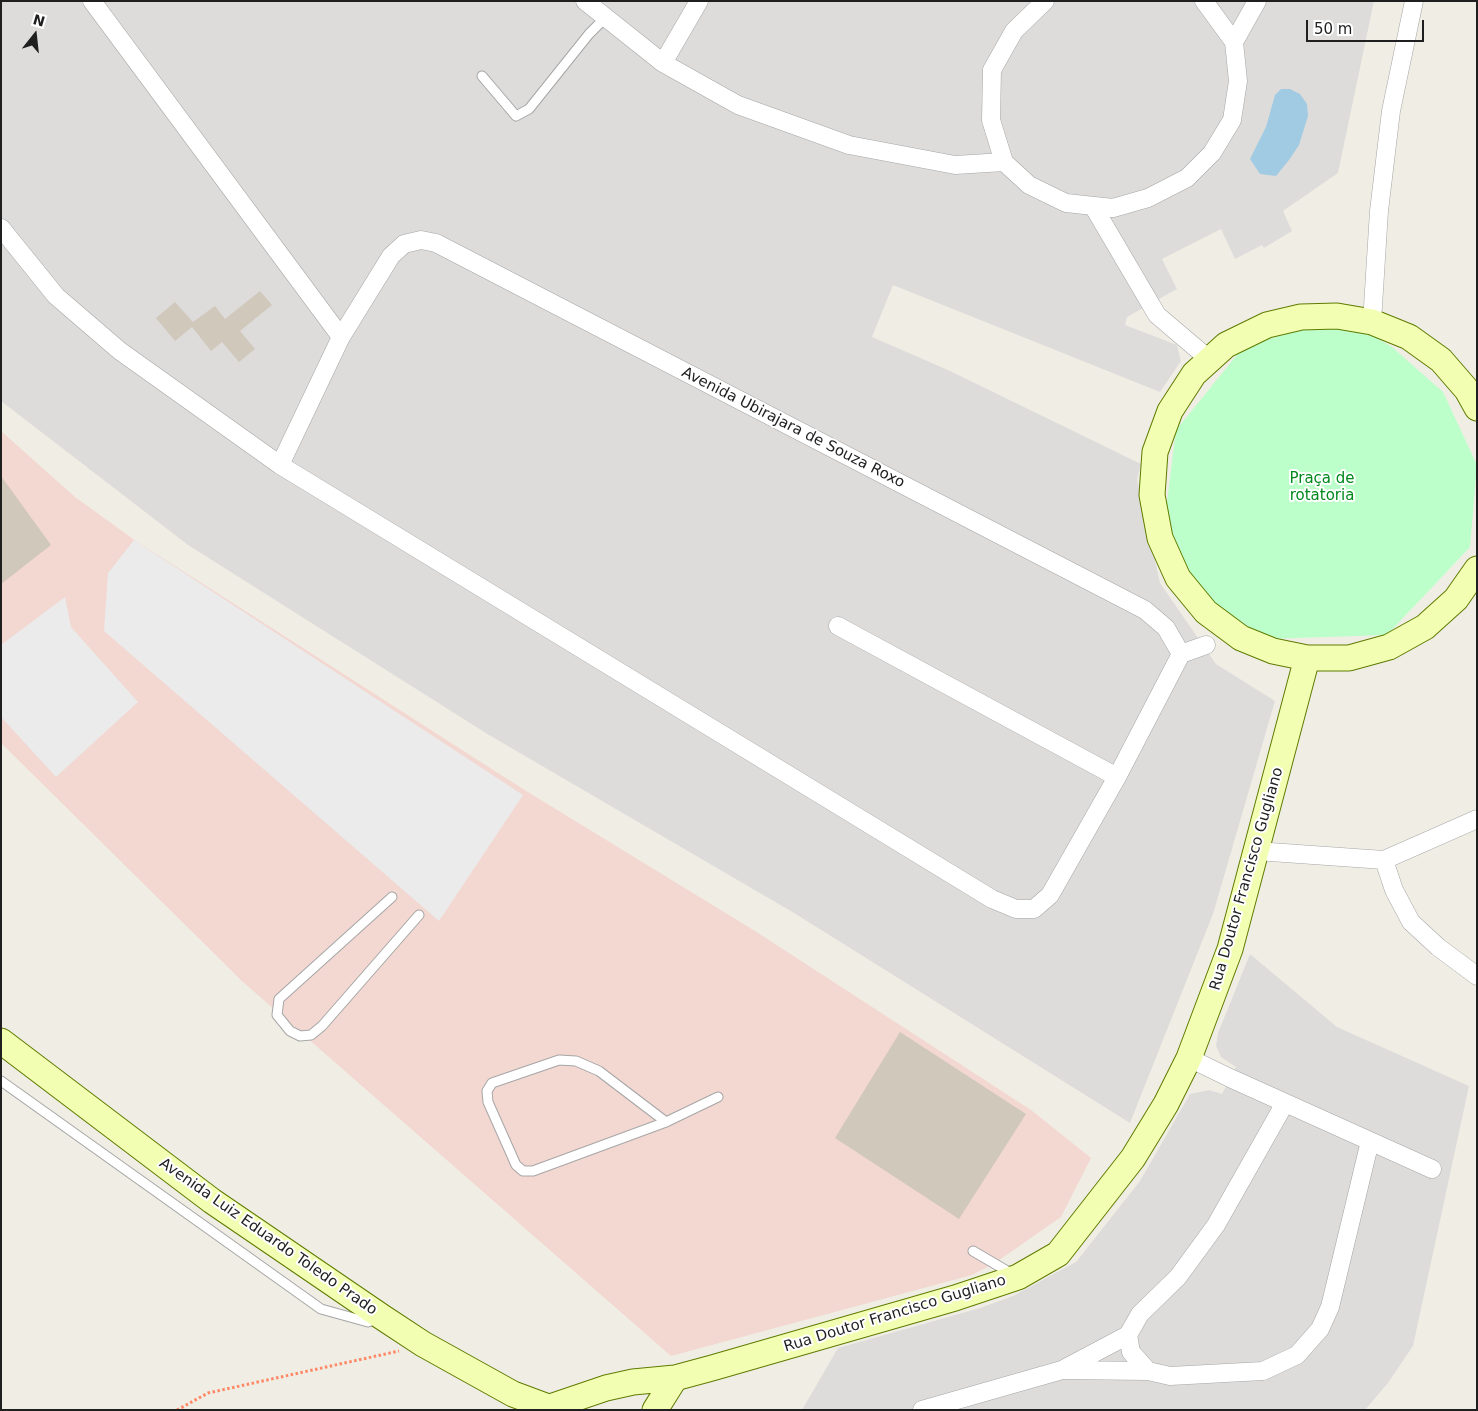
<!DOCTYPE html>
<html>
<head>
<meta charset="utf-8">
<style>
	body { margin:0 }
	#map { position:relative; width:1478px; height:1411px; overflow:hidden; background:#f0eee4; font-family:"DejaVu Sans",sans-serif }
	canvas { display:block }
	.frame { position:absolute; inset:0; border:2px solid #1f1f1f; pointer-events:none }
	.north { position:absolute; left:10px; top:10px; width:50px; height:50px; -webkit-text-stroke:4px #fff; paint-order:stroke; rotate:16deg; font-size:14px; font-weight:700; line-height:20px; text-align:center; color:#1f1f1f }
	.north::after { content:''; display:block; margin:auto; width:18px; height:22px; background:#1f1f1f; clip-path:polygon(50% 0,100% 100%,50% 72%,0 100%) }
	.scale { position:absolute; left:1306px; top:20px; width:118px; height:22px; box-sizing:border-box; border:2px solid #1f1f1f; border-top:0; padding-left:6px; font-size:15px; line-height:18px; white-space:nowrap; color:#1f1f1f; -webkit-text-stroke:4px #fff; paint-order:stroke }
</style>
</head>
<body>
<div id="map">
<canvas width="1478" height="1411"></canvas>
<div class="frame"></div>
<div class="north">N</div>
<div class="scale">50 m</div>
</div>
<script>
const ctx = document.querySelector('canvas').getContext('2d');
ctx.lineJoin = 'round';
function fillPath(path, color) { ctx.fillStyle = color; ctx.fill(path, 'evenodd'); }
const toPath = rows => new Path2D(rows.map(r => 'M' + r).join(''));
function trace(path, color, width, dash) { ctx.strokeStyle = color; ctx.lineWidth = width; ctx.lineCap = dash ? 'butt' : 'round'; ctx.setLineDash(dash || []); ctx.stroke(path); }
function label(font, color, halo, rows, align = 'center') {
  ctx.font = font + ' "DejaVu Sans",sans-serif'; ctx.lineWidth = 4; ctx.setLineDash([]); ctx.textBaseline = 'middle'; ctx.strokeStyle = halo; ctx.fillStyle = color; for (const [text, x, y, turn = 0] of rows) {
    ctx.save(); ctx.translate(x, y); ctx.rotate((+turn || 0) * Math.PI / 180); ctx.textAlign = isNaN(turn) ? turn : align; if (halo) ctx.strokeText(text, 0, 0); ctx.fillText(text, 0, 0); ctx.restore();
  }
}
fillPath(toPath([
	[1,1,1374,1,1338,173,1283,211,1292,231,1264,248,1262,245,1235,259,1221,229,1162,259,1177,289,1127,317,1125,325,1177,345,1181,361,1160,392,893,285,872,337,948,370,1141,464,1137,479,1160,583,1216,664,1275,701,1213,914,1130,1123,794,913,489,735,188,545,1,401],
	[1250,954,1337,1027,1469,1086,1413,1346,1388,1383,1365,1410,802,1410,838,1348,980,1308,1013,1296,1076,1262,1140,1181,1190,1094,1209,1090,1222,1094,1236,1067,1221,1057,1216,1046,1218,1033]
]), '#dddcdb');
fillPath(toPath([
	[1,431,75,497,136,541,523,789,755,931,1031,1110,1091,1158,1061,1217,995,1263,972,1275,671,1356,243,982,1,743]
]), '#f3d7d1');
fillPath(toPath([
	[1324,324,1360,328,1392,347,1443,392,1477,465,1470,547,1387,635,1266,639,1199,592,1165,518,1176,430,1245,345]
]), '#bcffca');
fillPath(toPath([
	[134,540,523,795,439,921,104,631,108,573],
	[65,597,71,627,138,702,56,777,1,717,1,645]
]), '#ebebeb');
fillPath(toPath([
	[1281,89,1290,89,1300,94,1307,104,1308,116,1299,145,1289,160,1276,176,1260,174,1250,159,1266,127,1275,95]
]), '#a0cbe2');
fillPath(toPath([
	[260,291,272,305,240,331,255,349,239,362,222,342,211,351,192,327,175,341,156,318,175,302,193,322,215,306,225,319],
	[1,476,51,545,1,584],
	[900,1032,1026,1114,959,1219,835,1138]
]), '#d1c8bc');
const lane = toPath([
	[482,76,516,116,529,109,589,34,605,18],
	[392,897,279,999,277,1015,290,1031,300,1036,311,1035,322,1026,419,915],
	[1,1081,321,1309,368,1322,378,1319],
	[666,1122,599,1071,576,1061,559,1060,492,1083,487,1091,488,1102,516,1165,523,1171,533,1171,666,1122,718,1097],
	[973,1251,1014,1275]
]);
const street = toPath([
	[92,1,341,337],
	[585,1,663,63,738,105,849,145,955,165,1004,162],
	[1045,1,1014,31,992,70,991,120,1004,162,1029,185,1066,203,1113,208,1148,198,1187,178,1212,153,1232,120,1238,81,1234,42,1204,1],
	[1234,42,1257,1],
	[663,63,699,1],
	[1093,206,1157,315,1210,360],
	[1,228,56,296,120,351,280,465,992,899,1016,909,1034,909,1050,895,1117,777,1181,654,1206,645],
	[1372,322,1379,211,1391,111,1414,1],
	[280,465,341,337,391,256,404,244,421,240,436,243,1145,610,1166,628,1181,654],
	[838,626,1117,777],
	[1256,851,1384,860,1477,819],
	[1384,860,1394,890,1411,922,1438,947,1477,976],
	[1189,1058,1230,1078,1432,1169],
	[1285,1103,1216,1225,1178,1277,1140,1314,1128,1335,1131,1352,1148,1371,1170,1376,1263,1371,1297,1355,1320,1329,1330,1307,1370,1141],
	[1065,1370,1148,1371],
	[922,1410,1062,1370,1128,1335]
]);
const secondary = toPath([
	[1477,408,1467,390,1441,360,1409,337,1372,322,1337,316,1301,317,1267,325,1226,345,1194,374,1170,411,1155,452,1152,495,1160,538,1178,578,1206,612,1241,638,1273,651,1307,658,1349,658,1389,647,1425,627,1456,599,1477,569],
	[1,1041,212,1201,382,1317,423,1344,513,1394,556,1410],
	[550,1407,606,1388,633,1382,675,1378,712,1368,955,1298,1018,1277,1058,1254,1133,1158,1166,1104,1189,1058,1230,949,1307,658],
	[655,1410,675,1378]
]);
trace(lane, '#a6a6a6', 11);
trace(street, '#a6a6a6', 19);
trace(secondary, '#5f7b00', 27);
trace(toPath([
	[177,1410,208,1393,399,1351]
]), '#f86', 3, [2.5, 2.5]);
trace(lane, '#fff', 9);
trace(street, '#fff', 18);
trace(secondary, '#f2ffb3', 25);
label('15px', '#1f1f1f', '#fff', [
	["Avenida Ubirajara de Souza Roxo",793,428,27],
	["Rua Doutor Francisco Gugliano",1247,879,-74],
	["Avenida Luiz Eduardo Toledo Prado",268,1237,35],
	["Rua Doutor Francisco Gugliano",895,1314,-17]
]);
label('15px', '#00891c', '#fff', [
	["Praça de",1322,479],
	["rotatoria",1322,496]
]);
</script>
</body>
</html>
